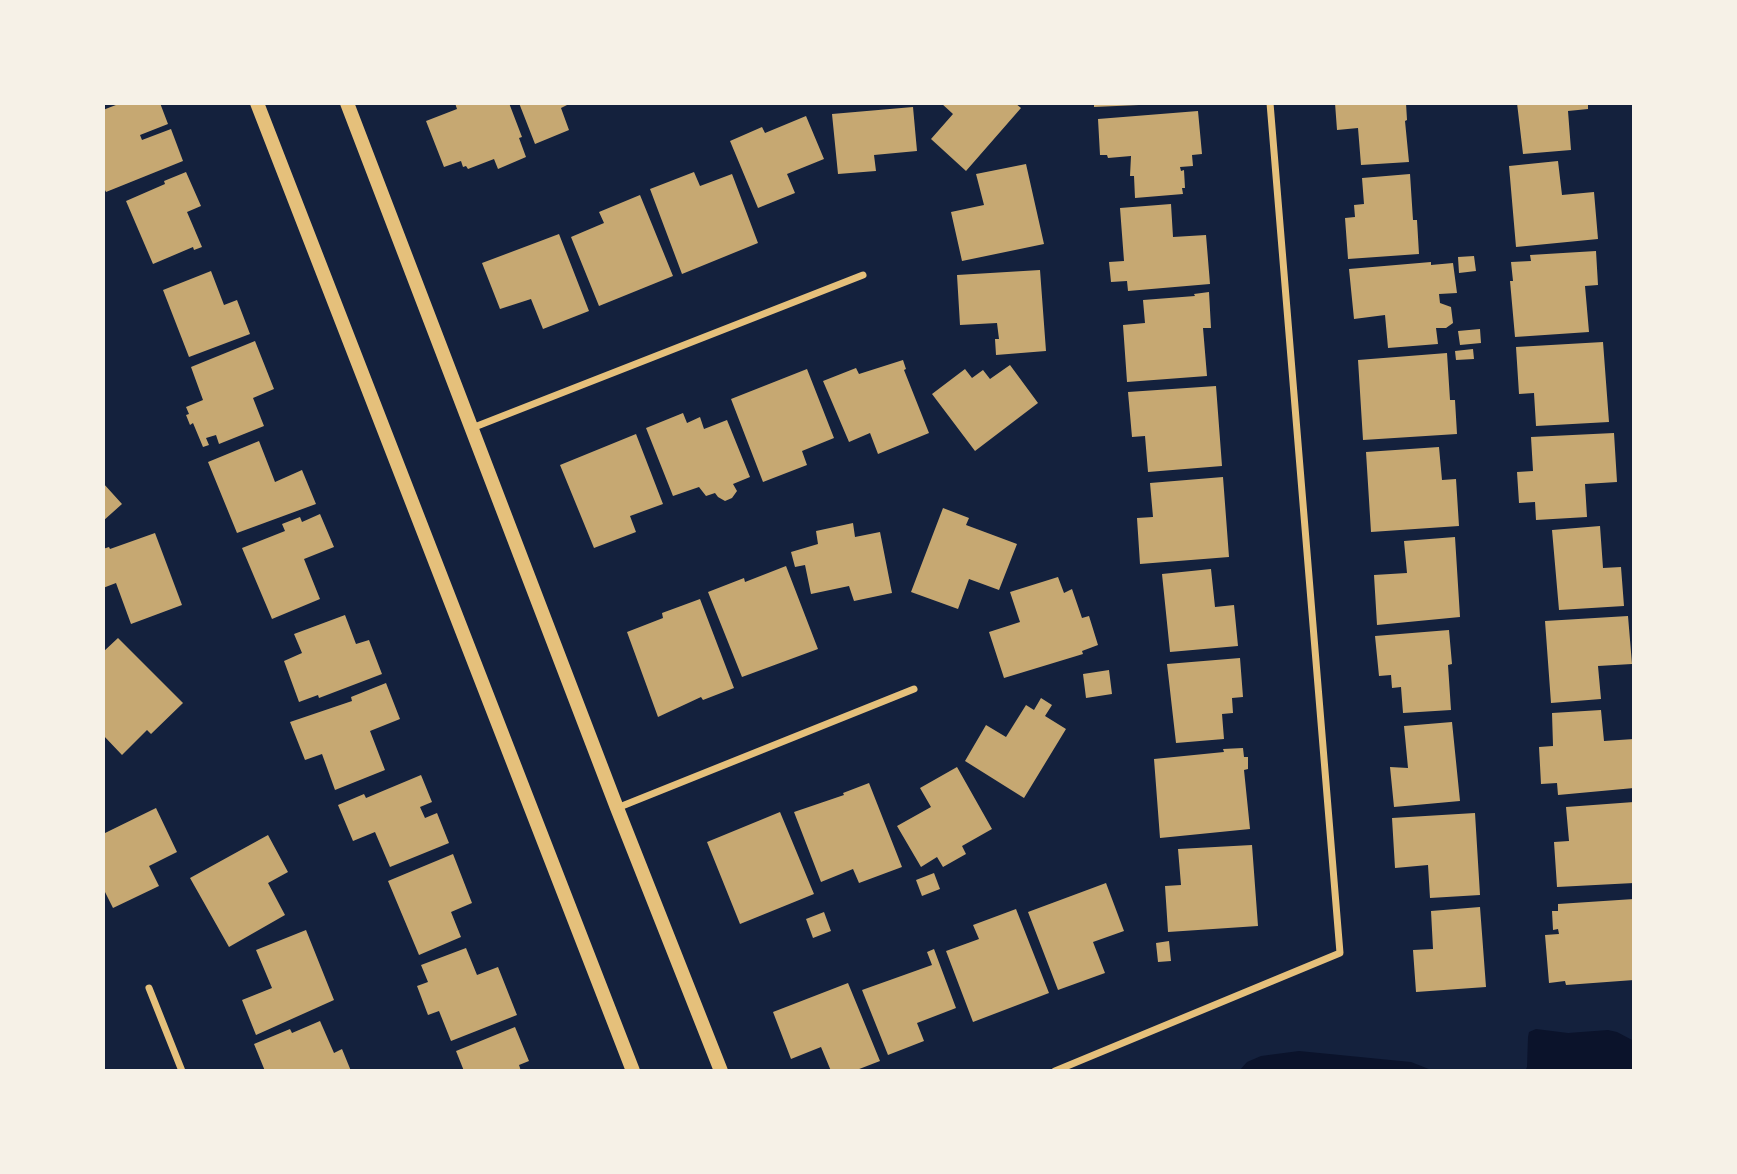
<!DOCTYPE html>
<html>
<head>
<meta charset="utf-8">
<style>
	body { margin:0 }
	#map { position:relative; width:1737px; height:1174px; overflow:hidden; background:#14213d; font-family:"Exo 2",sans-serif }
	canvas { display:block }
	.frame { position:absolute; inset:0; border:105px solid #f6f1e7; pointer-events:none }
</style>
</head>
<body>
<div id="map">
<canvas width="1737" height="1174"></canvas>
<div class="frame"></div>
</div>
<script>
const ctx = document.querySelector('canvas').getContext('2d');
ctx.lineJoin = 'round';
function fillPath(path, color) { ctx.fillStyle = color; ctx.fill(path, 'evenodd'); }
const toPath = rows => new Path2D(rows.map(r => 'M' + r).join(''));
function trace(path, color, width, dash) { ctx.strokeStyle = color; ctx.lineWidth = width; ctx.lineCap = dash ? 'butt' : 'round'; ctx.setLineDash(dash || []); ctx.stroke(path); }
fillPath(toPath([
	[1536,1029,1568,1033,1608,1030,1617,1032,1634,1041,1634,1071,1525,1071,1527,1067,1528,1037,1529,1032],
	[1299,1051,1411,1062,1434,1071,1239,1071,1247,1062,1261,1056]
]), '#0b132b');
fillPath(toPath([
	[121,103,160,103,168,124,140,135,142,140,171,129,183,161,106,192,103,186,103,110],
	[455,103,509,103,522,137,519,138,526,157,498,169,494,159,468,169,466,166,463,167,461,161,444,167,426,121,457,109],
	[519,103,571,103,561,108,569,130,535,144],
	[941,103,1015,103,1021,108,966,171,931,139,953,114],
	[1094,103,1139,103,1139,105,1094,107],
	[1335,103,1406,103,1407,120,1405,121,1409,162,1361,165,1358,128,1337,130],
	[1517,103,1588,103,1588,109,1568,111,1571,150,1523,154],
	[913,107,917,151,874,155,876,171,838,174,832,114],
	[1198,111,1202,154,1192,155,1193,166,1180,167,1181,171,1184,170,1185,188,1182,188,1183,194,1135,198,1134,176,1130,176,1131,156,1108,158,1107,155,1100,155,1098,119],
	[806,116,824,159,787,174,795,193,758,208,730,141,762,127,765,133],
	[1558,161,1562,195,1594,192,1598,239,1516,247,1509,166],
	[1026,164,1044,244,962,261,951,212,984,205,976,174],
	[186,172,201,206,187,212,202,247,194,250,193,247,153,264,126,201,165,184,164,181],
	[694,172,700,186,732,174,758,243,682,274,650,189],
	[1410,174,1413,220,1417,220,1419,254,1348,259,1345,218,1355,217,1354,205,1364,204,1362,178],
	[640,195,673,276,599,306,571,237,604,223,599,212],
	[1171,204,1173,237,1206,235,1210,284,1128,291,1127,281,1111,282,1109,262,1124,261,1120,208],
	[559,234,589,311,543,329,531,299,500,309,482,263],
	[1596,251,1598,285,1585,286,1589,332,1515,337,1510,281,1513,281,1511,262,1531,261,1530,255],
	[1474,256,1476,271,1459,273,1458,257],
	[1431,262,1431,265,1453,263,1457,293,1439,294,1440,303,1451,307,1453,323,1446,328,1436,328,1438,344,1388,348,1385,315,1354,319,1349,269],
	[1040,270,1046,351,996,355,995,339,999,339,997,323,960,325,957,275],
	[211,271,224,305,237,300,250,334,189,357,163,290],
	[1209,292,1211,328,1203,328,1207,376,1127,382,1123,325,1145,323,1143,300,1195,296,1194,294],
	[1480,329,1481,343,1460,345,1458,331],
	[255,341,274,389,253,398,264,426,219,444,216,435,206,438,209,445,203,447,193,423,190,425,186,415,189,414,186,407,203,400,191,367],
	[1603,342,1609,422,1536,426,1534,393,1519,394,1516,347],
	[1473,349,1474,359,1456,360,1455,351],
	[1447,353,1450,400,1455,400,1457,434,1363,440,1358,360],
	[903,360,906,369,904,370,929,433,878,454,870,433,849,442,823,381,856,368,859,374],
	[1010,365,1038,403,975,451,932,394,965,369,972,378,983,370,990,379],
	[807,369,834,438,802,451,807,465,763,482,731,399],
	[1216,386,1222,466,1148,472,1145,436,1132,437,1128,392],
	[683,413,687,423,700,417,704,429,727,420,750,477,733,484,737,491,732,498,725,501,718,497,715,493,706,496,699,487,673,496,646,428],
	[1614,433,1617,482,1585,484,1587,517,1536,520,1535,502,1519,503,1517,472,1533,471,1531,437],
	[636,434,663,504,630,516,636,532,594,548,560,465],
	[259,441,275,482,302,470,316,504,237,533,208,462],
	[1439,447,1442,480,1456,479,1459,526,1371,532,1366,452],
	[1223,477,1229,557,1140,564,1137,518,1153,517,1150,483],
	[103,483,122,504,103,521],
	[943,508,969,518,966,525,1017,544,999,590,969,579,958,609,911,592],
	[320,514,334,547,304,559,320,599,272,619,242,548,285,531,282,524,300,517,302,522],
	[853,523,855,537,880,532,892,593,854,601,849,586,811,594,805,565,795,567,791,552,818,544,816,531],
	[1600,526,1603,568,1621,567,1624,606,1559,610,1552,530],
	[155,533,182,605,131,624,116,583,103,588,103,549,109,547,110,549],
	[1455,537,1460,617,1377,625,1374,575,1407,573,1404,541],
	[786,566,818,649,742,677,708,592,744,578,745,582],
	[1211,569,1215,607,1234,605,1238,646,1170,652,1162,574],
	[1058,577,1064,593,1072,589,1082,618,1089,616,1098,645,1082,651,1083,654,1004,678,989,632,1020,622,1010,592],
	[700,599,734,688,703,700,701,697,658,717,627,632,663,618,662,613],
	[345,615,356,644,369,640,382,674,319,698,318,695,299,702,284,661,302,653,294,634],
	[1628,616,1632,664,1598,666,1601,699,1551,703,1545,621],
	[1449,630,1452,664,1448,665,1451,710,1403,713,1401,687,1392,688,1391,675,1379,676,1375,636],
	[118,638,183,703,151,734,147,730,122,755,103,735,103,652],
	[1240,658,1243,697,1232,698,1233,713,1222,714,1224,739,1176,743,1167,664],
	[1109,670,1112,694,1086,698,1083,674],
	[386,683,400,719,370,731,385,770,335,790,322,754,305,760,290,722,352,701,351,697],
	[1041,698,1052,705,1045,716,1066,729,1024,798,965,761,986,725,1006,737,1026,705,1034,710],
	[1601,710,1604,741,1634,739,1634,788,1558,795,1557,783,1541,784,1539,747,1553,746,1552,713],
	[1452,722,1460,801,1394,807,1390,767,1408,768,1404,726],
	[1243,748,1244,757,1248,757,1248,769,1244,770,1250,829,1160,838,1154,759,1224,752,1223,749],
	[957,767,992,829,962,846,966,854,943,867,937,857,921,867,897,826,931,807,920,788],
	[421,775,432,802,420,807,425,818,437,813,449,843,390,867,375,832,353,841,338,805,364,794,366,798],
	[869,783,902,867,859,883,853,869,821,882,794,812,844,795,843,793],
	[1634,802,1634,883,1557,887,1554,842,1569,841,1566,807],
	[156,808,177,852,149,866,159,886,113,908,103,888,103,834],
	[780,812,814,894,740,924,707,842],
	[1475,813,1480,895,1430,898,1428,865,1395,868,1392,818],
	[268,835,288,872,268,883,285,915,229,947,190,878],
	[1252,845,1258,926,1168,932,1165,886,1181,885,1178,849],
	[453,854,472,903,451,912,461,937,419,955,388,881],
	[934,873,940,889,922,896,916,880],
	[1106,883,1124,931,1093,942,1105,973,1058,990,1028,912],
	[1634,899,1634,980,1566,985,1565,981,1549,983,1545,935,1559,934,1558,929,1553,930,1552,911,1558,911,1558,904],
	[1480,907,1486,987,1416,992,1413,950,1433,949,1431,911],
	[1016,909,1049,993,973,1022,946,951,979,939,973,925],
	[824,912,831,931,813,938,806,919],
	[306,930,334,1000,256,1035,242,1000,272,988,256,950],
	[1169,941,1171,961,1158,962,1156,943],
	[466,948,477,975,498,967,517,1015,451,1041,439,1011,428,1015,417,986,428,982,421,965],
	[934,949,956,1008,917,1023,924,1041,888,1055,862,990,932,965,927,952],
	[848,983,880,1061,854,1071,831,1071,821,1047,791,1059,773,1012],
	[320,1021,334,1053,342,1049,351,1071,265,1071,254,1044,290,1029,292,1033],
	[515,1027,529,1061,519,1065,521,1071,464,1071,456,1051]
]), '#c6a872');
trace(toPath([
	[472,428,863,275],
	[617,808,914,689],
	[149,988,182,1071],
	[1055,1071,1340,953,1270,103]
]), '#e5c07b', 7);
trace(toPath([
	[257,103,633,1071],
	[347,103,617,808,721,1071]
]), '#e5c07b', 14);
</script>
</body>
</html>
